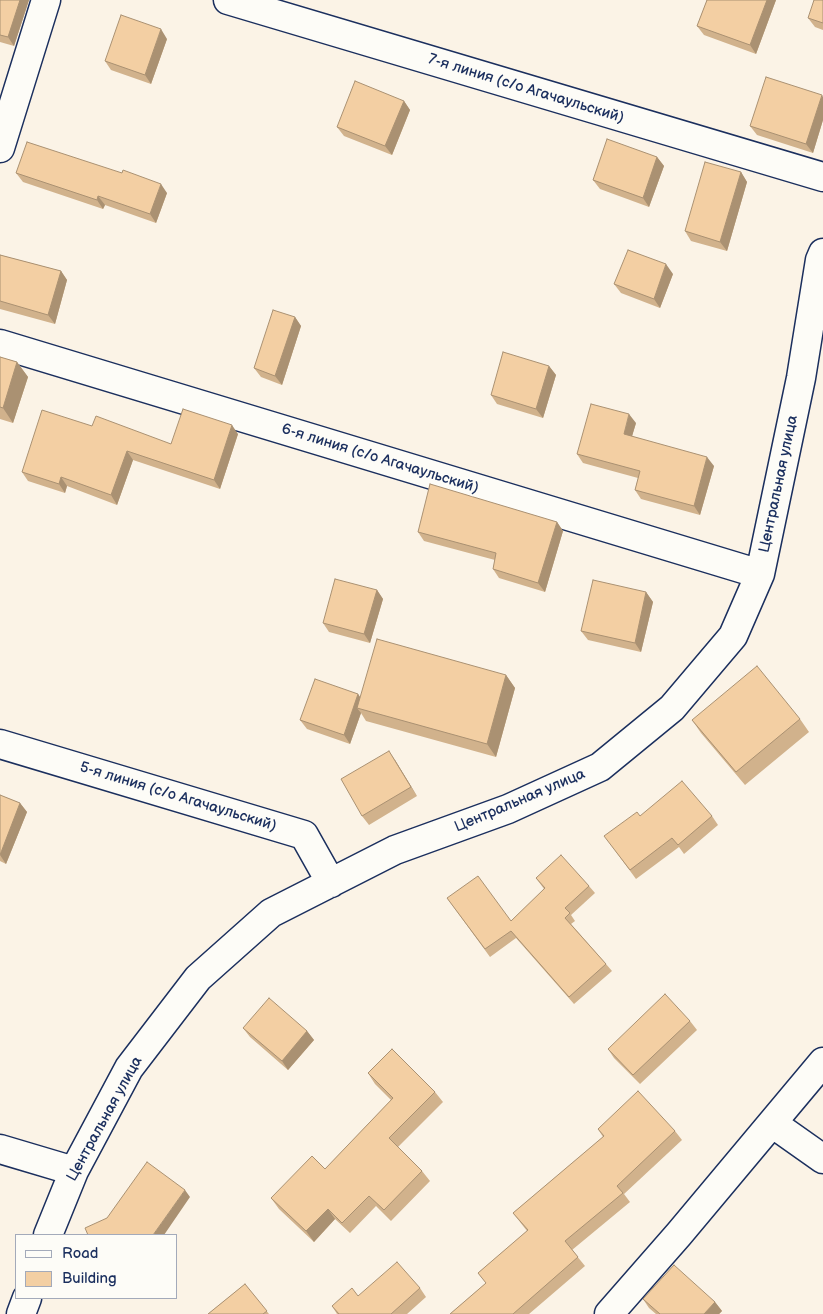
<!DOCTYPE html>
<html>
<head>
<meta charset="utf-8">
<style>
	body { margin:0 }
	#map { position:relative; width:823px; height:1314px; overflow:hidden; background:#fbf3e6; font-family:"Balsamiq Sans",sans-serif }
	canvas { display:block }
	.legend { position:absolute; left:15px; top:1234px; width:162px; height:65px; box-sizing:border-box; background:#fdfcf7; border:1px solid #a3aaba; margin:0; padding:6px 9px; list-style:none; font-size:15px; color:#1b2f5e }
	.legend li { display:flex; align-items:center; gap:10px; height:25px }
	.legend b { width:25px; border:1px solid #a3aaba }
</style>
</head>
<body>
<div id="map">
<canvas width="823" height="1314"></canvas>
<ul class="legend">
<li><b style="height:6px;background:#fdfcf7"></b>Road</li>
<li><b style="height:14px;background:#f3cfa3"></b>Building</li>
</ul>
</div>
<script>
const ctx = document.querySelector('canvas').getContext('2d');
ctx.lineJoin = 'round';
const toPath = rows => new Path2D(rows.map(r => 'M' + r).join(''));
function trace(path, color, width, dash) { ctx.strokeStyle = color; ctx.lineWidth = width; ctx.lineCap = dash ? 'butt' : 'round'; ctx.setLineDash(dash || []); ctx.stroke(path); }
function fillPath(path, color) { ctx.fillStyle = color; ctx.fill(path, 'evenodd'); }
function label(font, color, halo, rows, align = 'center') {
  ctx.font = font + ' "Balsamiq Sans",sans-serif'; ctx.lineWidth = 4; ctx.setLineDash([]); ctx.textBaseline = 'middle'; ctx.strokeStyle = halo; ctx.fillStyle = color; for (const [text, x, y, turn = 0] of rows) {
    ctx.save(); ctx.translate(x, y); ctx.rotate((+turn || 0) * Math.PI / 180); ctx.textAlign = isNaN(turn) ? turn : align; if (halo) ctx.strokeText(text, 0, 0); ctx.fillText(text, 0, 0); ctx.restore();
  }
}
const minor = toPath([
	[228,0,823,177],
	[0,148,46,0],
	[0,344,760,574],
	[0,744,304,835,331,883],
	[772,1123,823,1159],
	[0,1149,74,1171],
	[48,1235,74,1171,129,1068,198,978,271,913,395,850,508,809,600,767,672,708,733,636,760,574,801,378,820,260,823,253],
	[21,1314,27,1298],
	[609,1314,679,1234,823,1062]
]);
trace(minor, '#1b2f5e', 31);
trace(minor, '#fdfcf7', 28);
fillPath(toPath([
	[0,0,29,0,14,46,0,42],
	[707,0,776,0,756,54,704,35,697,26],
	[823,0,823,30,815,27,808,18],
	[167,39,151,84,111,70,105,61],
	[823,97,823,120,813,153,757,135,750,126],
	[404,101,410,110,392,155,344,136,337,127],
	[657,157,664,166,649,207,600,189,593,180],
	[741,172,747,182,727,251,691,241,685,231],
	[16,173,167,193,156,223,105,205,103,209,23,182],
	[0,255,61,271,67,280,55,324,0,309],
	[673,274,660,308,621,293,614,284],
	[295,317,301,326,282,385,261,377,254,368],
	[0,357,17,362,28,377,13,423,0,419],
	[549,366,556,375,543,418,497,404,491,395],
	[636,423,632,436,714,466,700,515,641,499,635,490,638,478,583,463,577,454],
	[92,426,171,444,238,434,220,489,133,460,117,505,67,486,65,493,28,481,22,472],
	[557,522,563,531,545,592,499,578,493,569,495,560,424,541,418,532],
	[377,590,383,599,370,643,329,632,323,623],
	[646,592,653,602,641,652,588,640,581,631],
	[506,675,515,688,496,757,366,721,361,713,350,744,307,729,300,720,358,694,360,697],
	[800,719,809,732,745,785,701,733,692,720],
	[395,760,417,796,369,825,362,816],
	[0,795,20,803,27,812,6,864,0,861],
	[640,816,712,816,718,825,684,854,679,847,636,879,611,845],
	[536,878,589,886,595,893,571,915,575,921,571,924,606,964,612,971,574,1004,516,938,490,957,447,898,511,921,544,889],
	[690,1021,697,1030,640,1084,614,1058,608,1049],
	[243,1028,307,1031,314,1040,288,1070,250,1037],
	[368,1073,435,1092,443,1102,398,1147,422,1171,430,1181,391,1221,376,1206,350,1233,335,1219,314,1242,279,1209,271,1198,325,1169,391,1100,375,1084],
	[598,1129,675,1131,682,1140,624,1194,630,1202,572,1250,585,1266,529,1314,450,1314,486,1283,478,1273,527,1231,513,1213,603,1137],
	[245,1284,269,1314,208,1314],
	[420,1288,426,1297,407,1314,337,1314,332,1306,358,1296],
	[643,1299,715,1302,722,1311,719,1314,656,1314,649,1308]
]), '#d1b28c');
fillPath(toPath([
	[20,0,29,0,14,46,8,37],
	[767,0,776,0,756,54,750,45],
	[161,29,167,39,151,84,145,75],
	[822,95,823,97,823,120,813,153,806,144],
	[404,101,410,110,392,155,385,146],
	[657,157,664,166,649,207,643,198],
	[741,172,747,182,727,251,720,242],
	[161,184,167,193,156,223,150,214],
	[98,196,105,205,103,209,97,200],
	[666,264,673,274,660,308,654,299],
	[61,271,67,280,55,324,48,315],
	[295,317,301,326,282,385,275,376],
	[17,362,28,377,13,423,3,408],
	[549,366,556,375,543,418,536,409],
	[629,414,636,423,630,443,624,434],
	[232,425,238,434,220,489,214,480],
	[127,451,133,460,117,505,111,495],
	[707,457,714,466,700,515,694,506],
	[61,477,67,486,65,493,59,484],
	[557,522,563,531,545,592,538,583],
	[377,590,383,599,370,643,364,634],
	[646,592,653,602,641,652,635,643],
	[506,675,515,688,496,757,487,744],
	[358,694,364,703,357,708,361,713,350,744,344,735],
	[389,751,395,760,417,796,411,787],
	[20,803,27,812,6,864,0,855],
	[307,1031,314,1040,288,1070,282,1061],
	[185,1190,190,1197,164,1235,153,1235],
	[328,1209,335,1219,314,1242,306,1231],
	[715,1302,722,1311,719,1314,704,1314]
]), '#aa9172');
const building = toPath([
	[0,0,20,0,8,37,0,35,0,0],
	[707,0,767,0,750,45,697,26,707,0],
	[814,0,823,0,823,23,808,18,814,0],
	[121,15,161,29,145,75,105,61,121,15],
	[766,77,822,95,806,144,750,126,766,77],
	[355,81,404,101,385,146,337,127,355,81],
	[607,139,657,157,643,198,593,180,607,139],
	[27,142,122,173,123,170,161,184,150,214,98,196,97,200,16,173,27,142],
	[705,162,741,172,720,242,685,231,705,162],
	[628,250,666,264,654,299,614,284,628,250],
	[0,255,61,271,48,315,0,301,0,255],
	[273,310,295,317,275,376,254,368,273,310],
	[503,352,549,366,536,409,491,395,503,352],
	[0,357,17,362,3,408,0,407,0,357],
	[591,404,629,414,624,434,707,457,694,506,635,490,640,471,577,454,591,404],
	[183,409,232,425,214,480,127,451,111,495,61,477,59,484,22,472,42,410,92,426,96,416,171,444,183,409],
	[430,484,557,522,538,583,493,569,496,553,418,532,430,484],
	[335,579,377,590,364,634,323,623,335,579],
	[593,580,646,592,635,643,581,631,593,580],
	[377,639,506,675,487,744,357,708,377,639],
	[757,666,800,719,736,772,692,720,757,666],
	[315,679,358,694,344,735,300,720,315,679],
	[389,751,411,787,362,816,341,779,389,751],
	[682,781,712,816,678,845,672,838,630,870,604,836,637,812,640,816,682,781],
	[0,795,20,803,0,855,0,795],
	[561,855,589,886,565,908,570,913,565,918,606,964,569,997,511,931,485,949,447,898,478,876,511,921,545,888,536,878,561,855],
	[665,994,690,1021,633,1075,608,1049,665,994],
	[269,998,307,1031,282,1061,243,1028,269,998],
	[392,1049,435,1092,389,1138,422,1171,384,1210,369,1196,342,1223,328,1209,306,1231,271,1198,312,1156,325,1169,393,1098,368,1073,392,1049],
	[638,1091,675,1131,617,1186,623,1193,565,1241,578,1257,513,1314,450,1314,486,1283,478,1273,528,1230,513,1213,604,1136,598,1129,638,1091],
	[147,1162,185,1190,153,1235,88,1235,85,1228,107,1218,147,1162],
	[397,1262,420,1288,391,1314,339,1314,332,1306,352,1288,358,1296,397,1262],
	[674,1265,715,1302,704,1314,660,1314,643,1299,674,1265],
	[245,1284,267,1311,263,1314,208,1314,245,1284]
]);
fillPath(building, '#f3cfa3');
trace(building, '#aa9172', 1);
label('15px', '#1b2f5e', '#fdfcf7', [
	["7-я линия (с/о Агачаульский)",526,89,17],
	["6-я линия (с/о Агачаульский)",380,459,17],
	["Центральная улица",779,484,-78],
	["5-я линия (с/о Агачаульский)",178,797,17],
	["Центральная улица",520,801,-23],
	["Центральная улица",105,1119,-61]
]);
</script>
</body>
</html>
